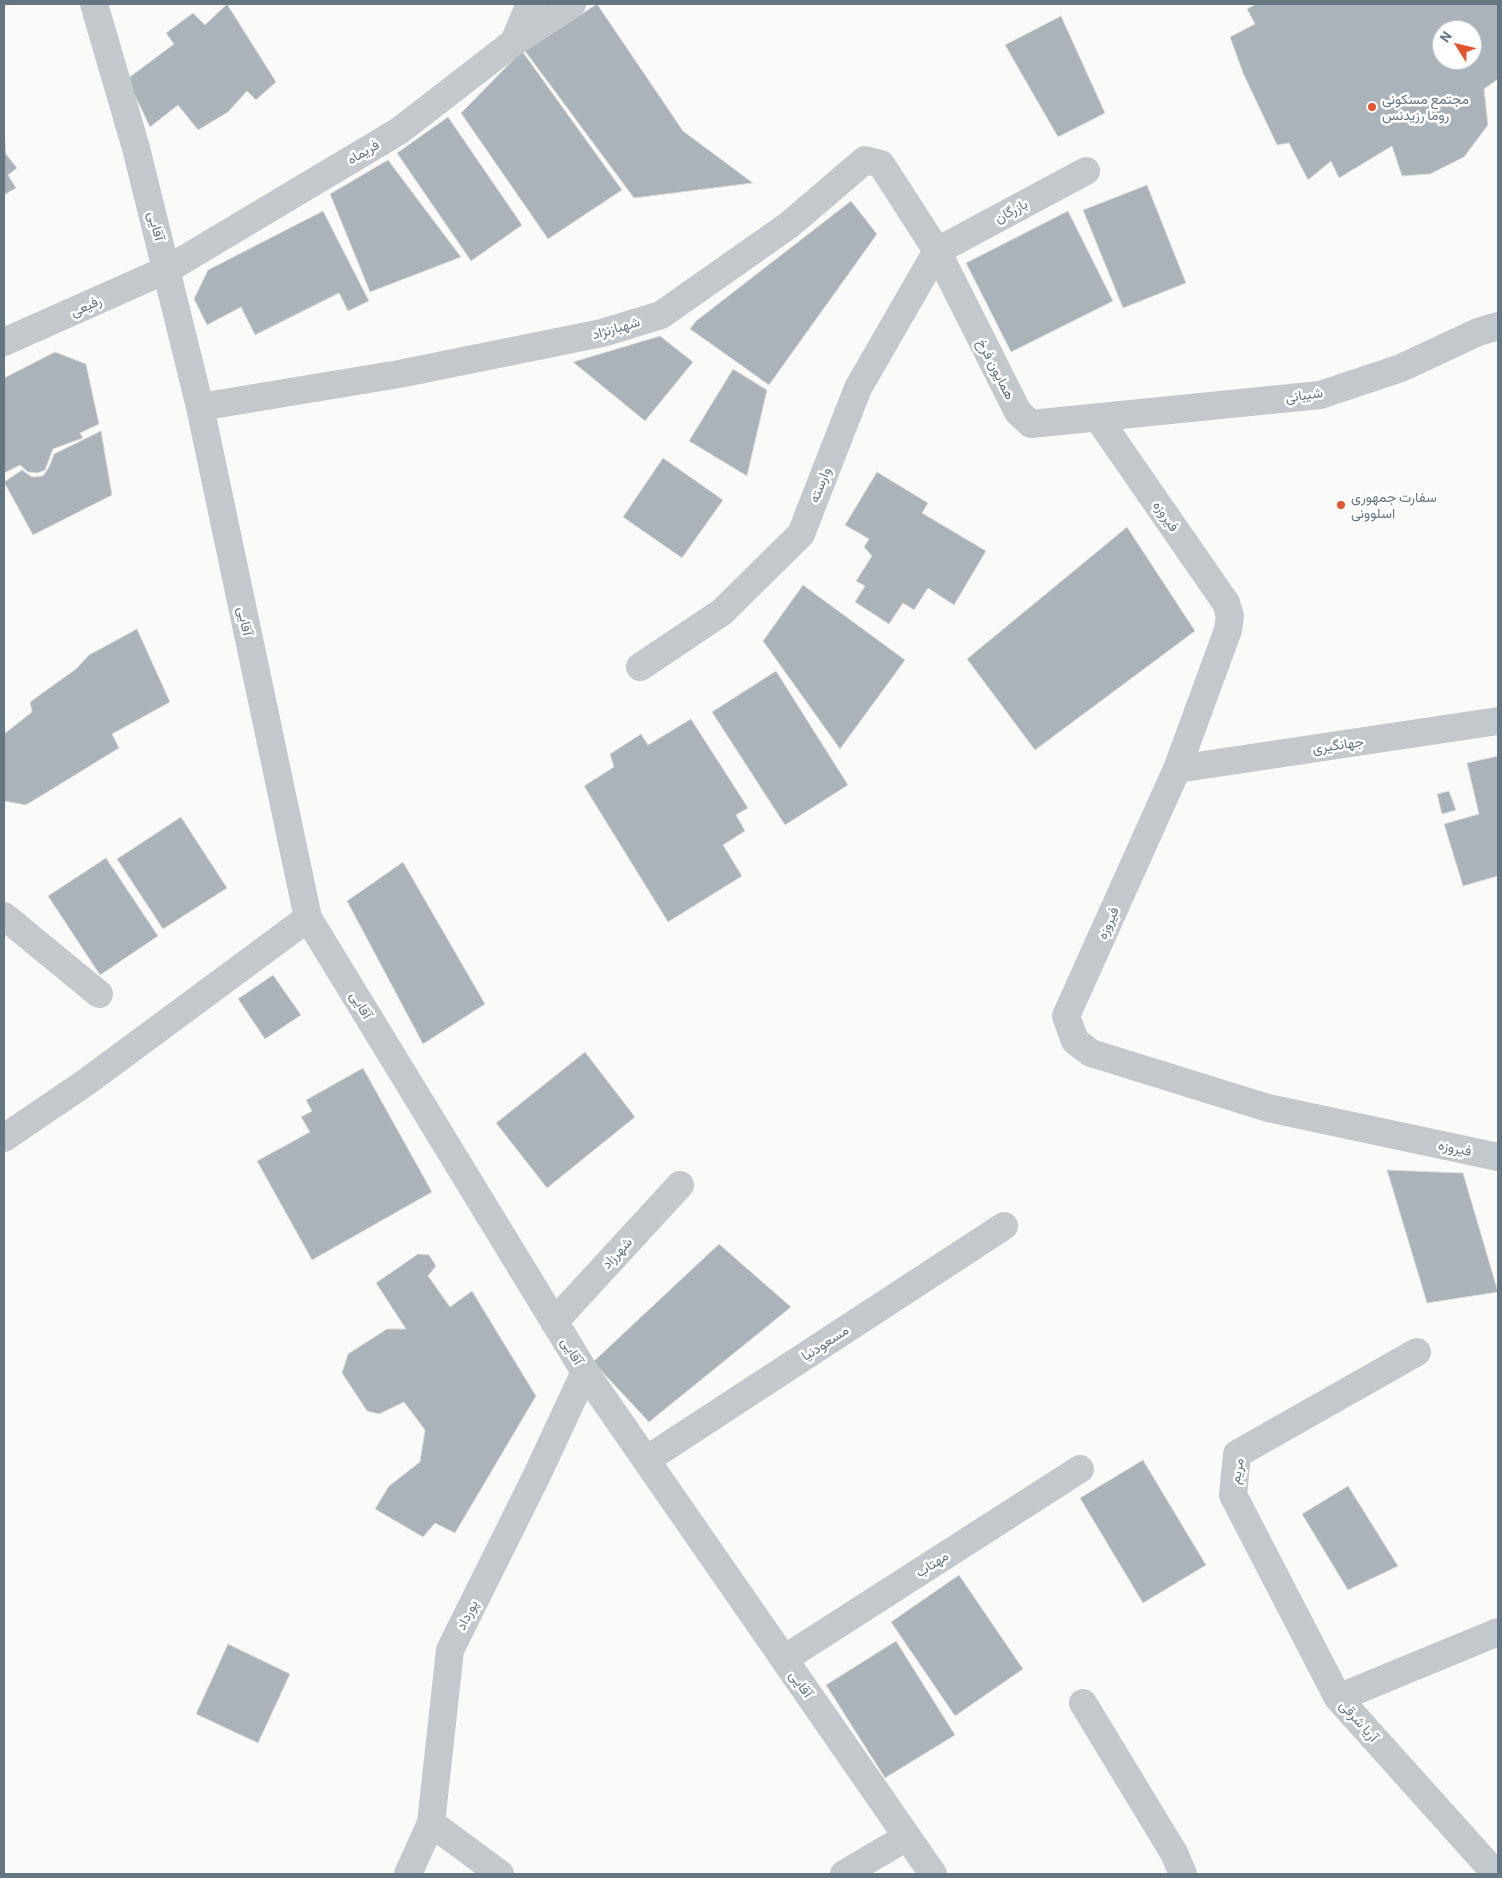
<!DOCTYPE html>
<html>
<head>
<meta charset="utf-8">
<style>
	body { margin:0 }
	#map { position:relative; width:1502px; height:1878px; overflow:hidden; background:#fafaf8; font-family:Barlow,sans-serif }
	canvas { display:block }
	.frame { position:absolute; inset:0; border:5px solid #657683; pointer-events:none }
	.north { position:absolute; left:1432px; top:20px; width:50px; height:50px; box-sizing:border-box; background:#fff; border:1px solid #c1c8cd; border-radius:50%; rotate:306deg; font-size:14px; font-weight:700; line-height:20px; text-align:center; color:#657683 }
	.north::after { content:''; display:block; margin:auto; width:18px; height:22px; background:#e4572e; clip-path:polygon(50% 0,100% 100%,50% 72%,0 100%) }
</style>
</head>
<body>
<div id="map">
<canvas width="1502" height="1878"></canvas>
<div class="frame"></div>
<div class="north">N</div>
</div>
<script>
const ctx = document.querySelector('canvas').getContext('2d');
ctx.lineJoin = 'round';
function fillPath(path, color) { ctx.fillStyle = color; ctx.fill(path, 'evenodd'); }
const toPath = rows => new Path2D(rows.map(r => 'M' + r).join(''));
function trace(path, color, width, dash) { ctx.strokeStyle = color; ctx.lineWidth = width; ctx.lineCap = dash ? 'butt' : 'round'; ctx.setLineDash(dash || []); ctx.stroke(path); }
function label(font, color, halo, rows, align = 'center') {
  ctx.font = font + ' Barlow,Vazirmatn,sans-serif'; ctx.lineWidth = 5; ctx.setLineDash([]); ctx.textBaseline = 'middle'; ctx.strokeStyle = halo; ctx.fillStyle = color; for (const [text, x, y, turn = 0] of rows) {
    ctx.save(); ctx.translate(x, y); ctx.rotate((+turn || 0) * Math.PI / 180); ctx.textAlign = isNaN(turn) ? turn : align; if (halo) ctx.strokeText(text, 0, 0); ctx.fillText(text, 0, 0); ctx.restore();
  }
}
const building = toPath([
	[227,4,276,82,256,100,247,91,228,112,198,130,178,105,150,127,127,79,174,44,166,33,193,13,205,25,227,4],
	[597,4,683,131,753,183,634,198,525,51,597,4],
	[1256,4,1498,4,1498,79,1484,89,1488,125,1464,157,1430,174,1402,176,1392,146,1339,178,1331,161,1308,180,1289,143,1277,145,1243,73,1230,37,1255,24,1247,9,1256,4],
	[1442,30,1472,30,1472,60,1442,60,1442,30],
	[1061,16,1105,113,1058,137,1005,45,1061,16],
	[522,51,622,190,548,239,461,113,522,51],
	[448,117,522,225,471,261,397,153,448,117],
	[4,133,6,154,17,168,8,175,16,188,4,195,4,133],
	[388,160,461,257,370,292,330,194,388,160],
	[1147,185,1186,283,1123,308,1083,210,1147,185],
	[851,201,877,234,769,385,690,329,696,321,851,201],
	[323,211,369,301,348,311,339,293,255,335,241,307,207,325,194,299,208,270,323,211],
	[1068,211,1113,301,1011,352,966,263,1068,211],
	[660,336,693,362,645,421,573,362,660,336],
	[55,352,86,364,99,424,80,433,83,438,53,449,45,470,38,473,28,472,20,465,4,473,4,378,55,352],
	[733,369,767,390,747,476,689,441,733,369],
	[101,431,112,495,33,535,4,482,22,470,32,477,43,476,49,467,54,454,101,431],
	[663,458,723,500,682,558,623,517,663,458],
	[877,472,928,503,922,513,986,551,954,605,928,588,914,610,903,603,889,624,855,602,865,586,856,581,872,556,864,547,869,539,845,525,877,472],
	[1127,527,1195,631,1035,750,967,659,1127,527],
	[803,585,905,660,840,749,763,641,803,585],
	[137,629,170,702,112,734,119,748,26,805,4,801,4,734,32,712,30,702,76,669,89,655,137,629],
	[776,671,848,785,785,825,712,712,776,671],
	[691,719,748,808,736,815,745,831,723,845,742,876,668,922,584,786,614,767,610,754,641,734,648,745,691,719],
	[1498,756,1498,876,1463,886,1444,824,1479,814,1467,763,1498,756],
	[1449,791,1456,810,1442,814,1437,794,1449,791],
	[181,817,227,888,163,929,117,859,181,817],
	[106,858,158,936,100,975,48,896,106,858],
	[403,862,485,1004,423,1044,347,901,403,862],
	[273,975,301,1015,265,1039,238,999,273,975],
	[585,1052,635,1117,547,1188,496,1123,585,1052],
	[363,1068,432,1192,312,1260,257,1161,310,1132,301,1117,312,1111,306,1100,363,1068],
	[1387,1170,1463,1173,1498,1292,1427,1303,1387,1170],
	[719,1244,791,1307,649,1422,593,1362,719,1244],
	[418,1254,429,1255,436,1266,428,1276,450,1307,472,1291,536,1396,455,1533,435,1523,423,1537,375,1509,389,1486,420,1462,425,1430,404,1402,379,1414,367,1411,342,1373,348,1354,387,1329,406,1329,376,1283,418,1254],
	[1143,1460,1206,1565,1143,1603,1080,1498,1143,1460],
	[1348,1486,1398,1566,1348,1590,1302,1514,1348,1486],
	[959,1575,1023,1669,955,1716,891,1622,959,1575],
	[896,1641,955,1735,885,1778,826,1685,896,1641],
	[228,1644,290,1674,258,1743,196,1714,228,1644]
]);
fillPath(building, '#aab3b9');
trace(building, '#dcdcda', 1);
trace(toPath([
	[94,4,136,148,200,407,308,918,585,1372,933,1874],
	[514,42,530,4],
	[937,251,1086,171],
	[4,342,168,269,399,131,514,42,572,4],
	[200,407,399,374,602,333,661,315,789,225,865,160,881,164,937,251,1018,412,1031,424,1320,395,1401,368,1478,332,1498,326],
	[1098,418,1226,603,1230,616,1228,630,1177,769,1066,1016,1075,1041,1091,1053,1268,1108,1498,1157],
	[640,667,722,612,801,534,858,388,937,251],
	[1177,769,1498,721],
	[4,916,99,994],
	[4,1138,85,1083,308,918],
	[554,1322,680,1185],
	[1417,1352,1237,1454,1233,1495,1338,1698,1496,1874],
	[646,1460,1004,1226],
	[784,1659,1080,1469],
	[1338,1698,1498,1632],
	[1083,1703,1174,1853,1183,1874],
	[431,1823,500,1874],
	[408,1874,431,1823,450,1650,537,1475,585,1372],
	[844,1874,907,1837]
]), '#c3c8cc', 28);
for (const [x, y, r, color] of [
	[1372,107,5,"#e4572e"],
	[1341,505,5,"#e4572e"]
]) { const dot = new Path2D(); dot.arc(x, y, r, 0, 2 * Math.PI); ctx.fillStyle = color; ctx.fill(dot); trace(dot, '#fff', 2); }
label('14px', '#657683', '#fff', [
	["مجتمع مسکونی",1382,99],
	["روما رزیدنس",1382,115],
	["سفارت جمهوری",1351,497],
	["اسلوونی",1351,513]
], 'left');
label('14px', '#657683', '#fff', [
	["فریماه",363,152,-31],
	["بازرگان",1011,211,-28],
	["آقایی",156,226,75],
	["رفیعی",86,306,-24],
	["شهبازنژاد",616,328,-16],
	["همایون فرخ",996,369,63],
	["شیبانی",1304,395,-8],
	["وارسته",820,485,-69],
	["فیروزه",1166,516,55],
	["آقایی",245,621,78],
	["جهانگیری",1338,745,-8],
	["فیروزه",1108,923,-66],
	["آقایی",361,1005,59],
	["فیروزه",1455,1148,12],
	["شهرزاد",617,1253,-47],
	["مسعودنیا",825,1343,-33],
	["آقایی",572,1351,59],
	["مریم",1237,1471,-80],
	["مهتاب",932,1564,-33],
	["پورداد",467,1615,-63],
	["آقایی",801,1684,55],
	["آریا شرقی",1359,1721,48]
]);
</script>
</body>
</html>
